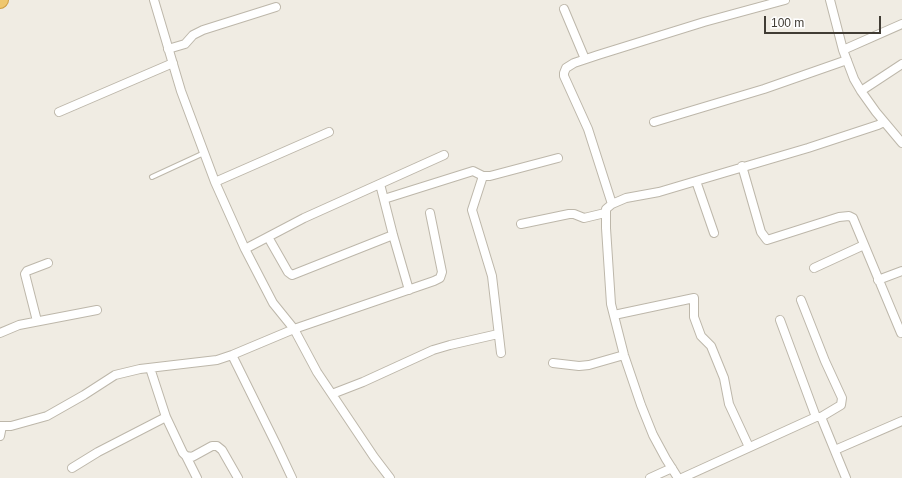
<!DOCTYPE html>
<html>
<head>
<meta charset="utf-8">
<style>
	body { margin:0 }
	#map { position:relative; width:902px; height:478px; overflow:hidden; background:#f0ece3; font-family:Helvetica,sans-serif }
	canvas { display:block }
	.scale { position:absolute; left:764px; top:16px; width:117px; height:18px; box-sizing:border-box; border:2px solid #413c34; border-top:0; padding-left:5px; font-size:12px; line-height:14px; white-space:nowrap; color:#413c34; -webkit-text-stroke:3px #fff; paint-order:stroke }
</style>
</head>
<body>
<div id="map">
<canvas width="902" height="478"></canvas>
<div class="scale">100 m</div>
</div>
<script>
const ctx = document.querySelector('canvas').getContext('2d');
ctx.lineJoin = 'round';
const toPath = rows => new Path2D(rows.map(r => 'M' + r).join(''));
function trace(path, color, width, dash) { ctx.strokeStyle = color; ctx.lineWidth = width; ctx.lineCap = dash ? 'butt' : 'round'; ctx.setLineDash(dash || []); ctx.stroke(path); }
const lane = toPath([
	[152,177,204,153]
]);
const street = toPath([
	[154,0,181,91,215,182,245,249,273,303,294,329,317,372,374,457,390,478],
	[830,0,843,50,854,79,861,91,876,112,902,143],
	[564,9,585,59],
	[168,49,185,44,193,35,203,30,276,7],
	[843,50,902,24],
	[861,91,902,64],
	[59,112,173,63],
	[654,122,764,89,847,60],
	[742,166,761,232,767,240,839,217,849,216,853,218,901,333],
	[483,176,472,210,492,276,501,353],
	[696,181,714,233],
	[215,182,329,132],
	[380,184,393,235,409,290],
	[384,199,473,171,483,176,490,176,558,158],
	[612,204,588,129,564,76,564,73,566,68,574,63,598,55,704,22,785,0],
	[521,224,569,214,574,214,584,218,605,213],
	[268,237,288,272,292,275,393,235],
	[245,249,304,218,444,155],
	[814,268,864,245],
	[878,280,902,271],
	[801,300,825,361,842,398,841,405,821,417],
	[614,315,694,298,694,317,701,336,711,346,724,378,729,404,749,447],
	[780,320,816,417],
	[37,321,25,274,27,271,48,263],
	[0,333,19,325,97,310],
	[232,355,277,446,292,478],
	[553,363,579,366,589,365,624,355],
	[150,368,166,417,183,453,186,456,192,457,212,446,217,446,222,450,238,478],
	[332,394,363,382,433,350,450,345,498,334],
	[0,426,11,426,47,416,84,395,115,375,140,369,217,360,232,355,294,329,434,281,440,278,442,272,430,213],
	[0,436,2,426],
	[835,450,902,421],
	[186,456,197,478],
	[72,468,98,452,166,417],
	[650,478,672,468],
	[678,478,666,459,653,435,641,405,624,355,611,304,606,228,606,209,612,204,626,198,659,192,696,181,808,148,878,125,884,122],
	[682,478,816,417,821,417,846,478]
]);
const highway = toPath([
	[0,1,1,0]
]);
trace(lane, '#bdb7aa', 6);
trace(street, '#bdb7aa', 10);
trace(highway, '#cd9c40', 16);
trace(lane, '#fff', 4);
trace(street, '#fff', 8);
trace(highway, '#efc76f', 14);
</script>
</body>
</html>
